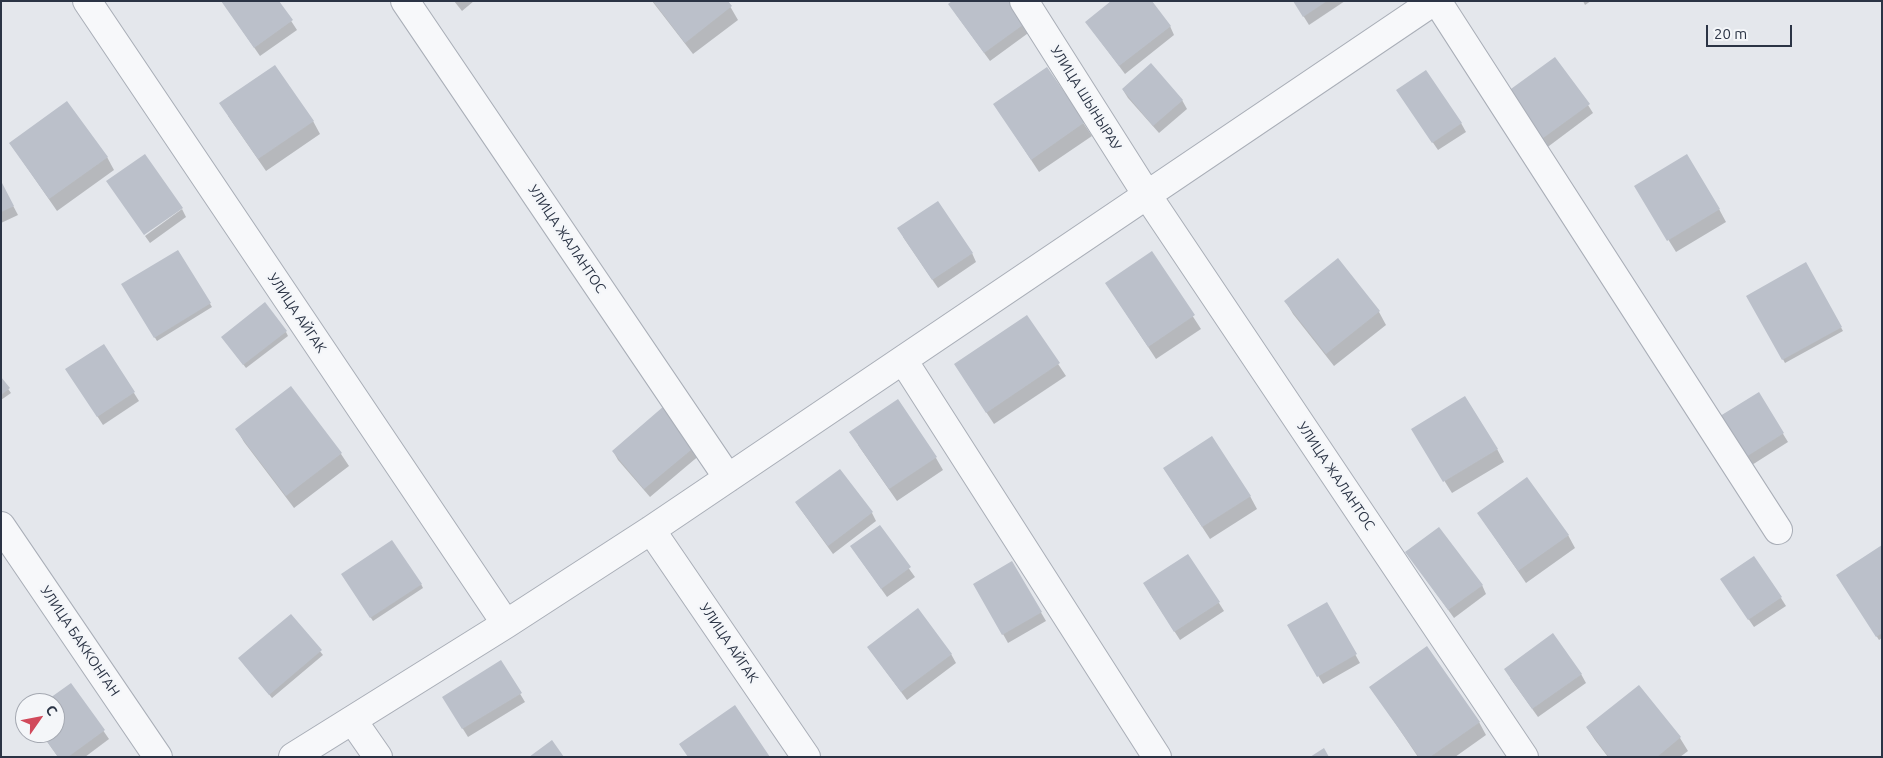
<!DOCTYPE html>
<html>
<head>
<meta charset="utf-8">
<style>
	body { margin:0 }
	#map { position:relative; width:1883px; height:758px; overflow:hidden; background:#e4e7ec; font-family:Ubuntu,sans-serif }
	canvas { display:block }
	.frame { position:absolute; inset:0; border:2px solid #2b3445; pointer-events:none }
	.north { position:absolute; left:15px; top:693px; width:50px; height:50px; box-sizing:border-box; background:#f4f6f9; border:1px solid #a4a8b1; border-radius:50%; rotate:57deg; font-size:14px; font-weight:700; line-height:20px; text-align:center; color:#2b3445 }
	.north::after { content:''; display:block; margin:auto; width:18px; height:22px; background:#d1495b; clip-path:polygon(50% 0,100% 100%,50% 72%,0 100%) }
	.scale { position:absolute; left:1706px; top:25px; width:86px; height:22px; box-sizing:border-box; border:2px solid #2b3445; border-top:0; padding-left:6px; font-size:15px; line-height:18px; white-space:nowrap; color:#2b3445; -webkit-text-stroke:4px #f4f6f9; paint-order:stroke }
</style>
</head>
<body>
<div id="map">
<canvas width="1883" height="758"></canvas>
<div class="frame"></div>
<div class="north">С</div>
<div class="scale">20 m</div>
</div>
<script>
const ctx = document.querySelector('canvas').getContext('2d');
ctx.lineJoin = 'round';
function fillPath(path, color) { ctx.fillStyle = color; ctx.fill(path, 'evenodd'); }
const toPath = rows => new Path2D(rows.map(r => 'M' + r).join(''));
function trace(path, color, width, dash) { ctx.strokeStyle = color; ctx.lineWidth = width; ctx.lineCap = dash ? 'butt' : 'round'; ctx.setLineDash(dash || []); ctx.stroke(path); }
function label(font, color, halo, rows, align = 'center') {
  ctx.font = font + ' Ubuntu,sans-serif'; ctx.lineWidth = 4.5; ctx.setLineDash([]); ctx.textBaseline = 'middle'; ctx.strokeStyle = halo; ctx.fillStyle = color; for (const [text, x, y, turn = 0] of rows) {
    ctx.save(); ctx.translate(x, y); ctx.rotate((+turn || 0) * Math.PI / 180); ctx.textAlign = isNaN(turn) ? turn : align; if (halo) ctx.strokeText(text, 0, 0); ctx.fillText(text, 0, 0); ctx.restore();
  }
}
fillPath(toPath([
	[278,1,297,30,260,56,228,10],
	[454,1,474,1,462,11],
	[652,1,727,1,738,20,693,54],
	[1011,1,1031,31,990,61,955,13],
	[1294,1,1345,1,1309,25],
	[1583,1,1591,1,1585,5],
	[1086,22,1170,26,1174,35,1125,74],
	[1047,69,1092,136,1039,172,995,105],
	[1123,90,1182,100,1187,109,1159,133,1128,98],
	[1403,99,1461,123,1466,132,1438,150],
	[1511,103,1588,105,1593,113,1545,149],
	[228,116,313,121,320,134,266,171],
	[10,143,107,157,114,170,57,211],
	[1,183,18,215,1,223],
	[1643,199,1719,209,1726,222,1676,252],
	[182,209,186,217,150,243,145,236],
	[903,237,972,253,976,262,938,288],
	[178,251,212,307,157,341,123,285],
	[1152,253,1201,329,1156,359,1106,283],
	[1338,260,1379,312,1386,325,1334,366,1293,314,1286,302],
	[1806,264,1843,331,1785,363,1748,296],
	[1027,317,1066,376,994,424,963,377],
	[286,332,288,336,246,368,225,341],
	[72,378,134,393,139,401,103,425],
	[1,379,11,393,1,400],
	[1758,393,1788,442,1744,470],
	[664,408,701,454,650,497,618,460,613,451],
	[237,430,341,454,349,466,294,508,244,442],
	[1420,442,1497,449,1504,462,1452,493],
	[858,445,936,458,943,470,897,501],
	[1172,481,1250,496,1257,509,1210,539],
	[796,503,872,513,876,521,833,554],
	[1478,513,1568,535,1575,548,1526,583],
	[879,527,915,577,887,597,857,555],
	[1882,547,1882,638,1879,640,1838,576],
	[1407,553,1482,585,1486,594,1454,618],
	[1012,563,1046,621,1008,643,975,584],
	[345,579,421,584,423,588,373,621],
	[1727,588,1781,598,1786,606,1754,627],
	[1149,592,1219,603,1224,611,1180,640],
	[1327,604,1360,663,1323,684,1289,626],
	[291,615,323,655,272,698,242,662],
	[868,647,951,654,956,663,907,700],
	[501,662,525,702,468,737,443,697],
	[1581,674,1586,683,1538,717,1510,678],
	[71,684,109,739,85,757,58,757,41,733,55,733,55,703,45,703],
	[1639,686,1680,738,1688,751,1680,757,1608,757,1595,740,1587,728],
	[1371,687,1479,722,1486,735,1455,757,1418,757]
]), '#0003');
fillPath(toPath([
	[221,1,279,1,293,20,254,48],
	[653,1,728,1,732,6,685,43],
	[952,1,1012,1,1027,22,984,53,948,4],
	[1111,1,1152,1,1171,26,1119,66,1085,22],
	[1293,1,1327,1,1303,17],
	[1555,57,1590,104,1539,141,1504,94],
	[1151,63,1183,100,1153,126,1122,89],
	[275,65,314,121,258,159,219,103],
	[1047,67,1085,122,1031,160,993,104],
	[1426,70,1462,123,1432,143,1396,90],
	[67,101,108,157,49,199,9,143],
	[145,154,183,208,144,235,106,181],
	[1687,154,1720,209,1667,241,1634,186],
	[1,181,14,206,1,212],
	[938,201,973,253,932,280,897,228],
	[178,250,211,303,154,338,121,284],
	[1152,251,1195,315,1148,347,1105,283],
	[1338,258,1380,311,1326,354,1284,301],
	[1806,262,1842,327,1782,360,1746,296],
	[265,302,287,331,243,365,221,337],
	[1027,315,1060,363,986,413,954,364],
	[104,344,135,392,97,417,65,369],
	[1,377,10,388,1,395],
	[291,386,342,453,286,496,235,429],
	[1759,392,1784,433,1738,462,1712,421],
	[1465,396,1498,449,1443,482,1411,429],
	[898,399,937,457,889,489,849,432],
	[664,406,697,445,644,489,612,451],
	[1212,436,1251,496,1202,527,1163,468],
	[840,469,873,512,828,546,795,502],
	[1527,477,1569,535,1518,571,1477,513],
	[880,525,911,567,881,589,850,546],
	[1439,527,1483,585,1448,610,1405,552],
	[392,540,422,584,370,618,341,574],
	[1882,545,1882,633,1876,637,1836,575],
	[1188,554,1220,602,1174,632,1143,583],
	[1754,556,1782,597,1748,620,1720,579],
	[1012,561,1042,612,1002,635,973,584],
	[1327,602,1357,654,1317,677,1287,625],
	[918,608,952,654,901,692,867,647],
	[291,614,322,650,269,695,238,658],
	[1553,633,1582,674,1532,709,1504,669],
	[1427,646,1480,722,1430,757,1419,757,1369,687],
	[501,660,522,693,462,729,442,697],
	[71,683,105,730,68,757,58,757,41,733,55,733,55,703,43,703],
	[1639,685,1681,737,1657,757,1609,757,1586,727],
	[735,705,770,757,688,757,679,744],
	[552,740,564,757,529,757],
	[1324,748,1329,757,1310,757]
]), '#bbc0ca');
const street = toPath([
	[87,1,506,624],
	[405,1,728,478],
	[1024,1,1147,195,1524,757],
	[1437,1,1778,530],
	[903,360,1157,757],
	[1,526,158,757],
	[651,530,806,757],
	[353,721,378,757],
	[293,757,506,624,651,530,1434,1]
]);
trace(street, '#a9aeb7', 30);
trace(street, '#f7f8fa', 28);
label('14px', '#2b3445', '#f4f6f9', [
	["УЛИЦА ШЫНЫРАУ",1086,98,58],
	["УЛИЦА ЖАЛАНТОС",567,239,56],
	["УЛИЦА АЙГАК",297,313,56],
	["УЛИЦА ЖАЛАНТОС",1336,476,56],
	["УЛИЦА БАККОНГАН",80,641,56],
	["УЛИЦА АЙГАК",729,643,56]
]);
</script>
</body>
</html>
